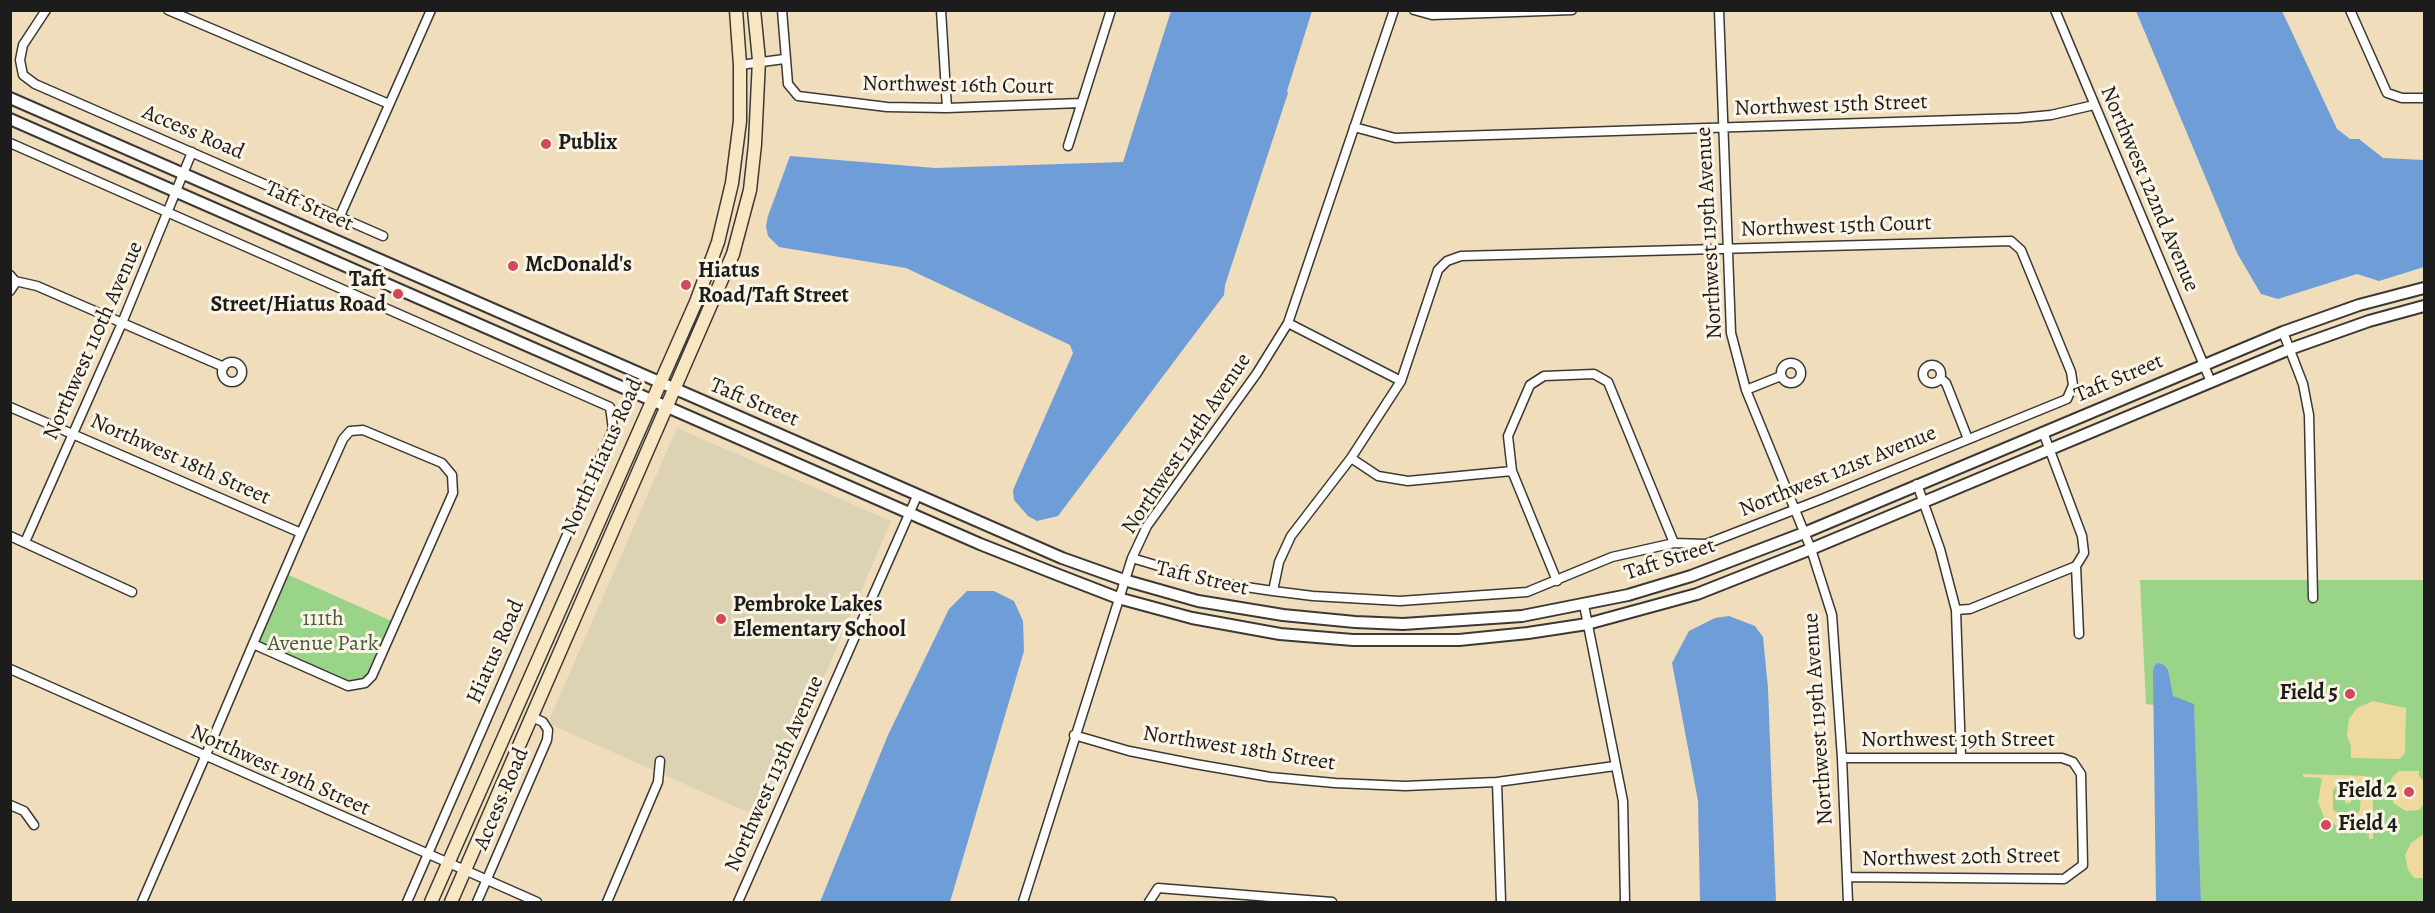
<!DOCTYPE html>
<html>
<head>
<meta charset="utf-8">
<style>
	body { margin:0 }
	#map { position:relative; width:2435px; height:913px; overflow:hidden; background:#efddbb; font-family:Alegreya,serif }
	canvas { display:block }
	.frame { position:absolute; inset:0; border:12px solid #1c1c1c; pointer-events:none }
</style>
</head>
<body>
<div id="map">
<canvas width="2435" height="913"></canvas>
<div class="frame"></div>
</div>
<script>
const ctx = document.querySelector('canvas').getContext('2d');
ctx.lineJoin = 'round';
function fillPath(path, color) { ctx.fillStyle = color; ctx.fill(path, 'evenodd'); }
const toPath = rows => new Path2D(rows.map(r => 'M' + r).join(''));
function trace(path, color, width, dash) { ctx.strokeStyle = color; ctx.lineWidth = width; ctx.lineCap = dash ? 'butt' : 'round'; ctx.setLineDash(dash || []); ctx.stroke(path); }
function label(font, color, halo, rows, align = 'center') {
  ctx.font = font + ' Alegreya,serif'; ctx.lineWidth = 6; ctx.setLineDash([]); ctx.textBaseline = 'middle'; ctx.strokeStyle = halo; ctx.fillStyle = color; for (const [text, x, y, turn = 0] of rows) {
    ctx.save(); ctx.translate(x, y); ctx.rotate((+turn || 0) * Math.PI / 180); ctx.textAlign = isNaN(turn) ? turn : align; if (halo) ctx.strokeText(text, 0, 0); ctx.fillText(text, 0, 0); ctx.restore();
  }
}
fillPath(toPath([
	[677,428,891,521,763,819,552,725,550,718]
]), '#dbd3b4');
fillPath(toPath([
	[284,573,396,623,372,676,348,686,253,644],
	[2140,580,2424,580,2424,902,2201,902,2194,710,2146,704]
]), '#99d488');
fillPath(toPath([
	[2373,701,2406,708,2405,753,2399,759,2351,758,2351,746,2347,736,2349,719,2357,708],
	[2399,771,2419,771,2419,776,2424,781,2424,804,2419,810,2406,811,2393,803,2391,779],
	[2303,774,2366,776,2373,782,2373,839,2369,839,2368,824,2344,829,2325,820,2318,802,2322,778,2303,777],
	[2337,786,2355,787,2356,789,2349,796,2344,798,2346,804,2351,802,2351,798,2358,791,2361,792,2360,810,2357,814,2337,813,2333,810,2333,790],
	[2424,834,2424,878,2414,878,2408,870,2405,855,2411,843]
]), '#eeda9e');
fillPath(toPath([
	[1171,11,1312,11,1287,91,1288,93,1225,285,1224,295,1058,516,1037,521,1028,516,1014,500,1013,490,1073,353,1070,345,906,268,779,247,768,236,766,226,768,216,790,156,935,168,1123,162],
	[2136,11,2282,11,2337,129,2350,139,2359,139,2383,158,2424,160,2424,267,2379,281,2357,274,2278,299,2261,294,2237,253],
	[967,591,994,591,1014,601,1023,621,1024,651,950,902,820,902,888,735,949,609],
	[1729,616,1755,626,1763,637,1768,688,1776,902,1700,902,1698,801,1672,663,1689,631,1715,618],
	[2158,663,2164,665,2168,670,2173,696,2194,704,2201,902,2156,902,2153,672,2154,666]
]), '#6f9dd7');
const minor = toPath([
	[46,10,23,45,20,60,23,75,35,84,383,236],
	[168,10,389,104],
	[782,10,788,84,798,96,887,107,947,108,1081,103],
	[941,10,947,108],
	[1414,10,1432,15,1572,10],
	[1719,10,1731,333,1746,390,1811,549,1832,615,1842,758,1848,902],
	[2055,10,2211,382],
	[2350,10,2387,93,2402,98,2424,98],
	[740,65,784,59],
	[1354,127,1395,138,2019,118,2051,115,2094,105],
	[10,143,610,407,613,429,407,902],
	[1068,146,1111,10],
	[340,216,431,10],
	[10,275,16,282,10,291],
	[15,281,37,286,224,367],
	[1288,323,1401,381],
	[2283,332,2303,384,2309,415,2313,598],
	'222 372a10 10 0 1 1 20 0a10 10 0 1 1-20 0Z',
	'1781 373a10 10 0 1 1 20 0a10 10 0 1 1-20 0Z',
	'1923 374a9 9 0 1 1 18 0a9 9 0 1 1-18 0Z',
	[1940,378,1946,383,1968,439],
	[1746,390,1781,376],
	[10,407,301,533],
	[1351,458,1378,476,1408,481,1512,471,1508,436,1530,385,1544,376,1594,374,1608,382,1674,543],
	[1512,471,1557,581],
	[1917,484,1940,549,1956,610,1961,756],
	[10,536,132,592],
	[25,542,122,323,192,152],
	[1132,558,1212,582,1273,591,1313,596,1400,601,1527,592,1612,557,1674,543,1706,544,1822,499,2067,399,2073,385,2071,372,2021,250,2011,241,1461,256,1447,261,1438,270,1401,381,1351,458,1291,536,1279,562,1273,591],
	[2076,566,2079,634],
	[1584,605,1623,801,1625,902],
	[1956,610,1970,609,2076,566,2084,553,2082,536,2043,432],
	[10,669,537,902],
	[1074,735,1129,751,1195,764,1270,777,1335,783,1405,786,1497,782,1615,766],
	[1842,758,2062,758,2073,762,2081,774,2083,865,2064,879,1847,877],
	[1497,782,1501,902],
	[10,805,24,811,34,825],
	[142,902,205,757,253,644,301,533,343,439,350,431,363,430,442,463,452,475,453,493,372,676,365,683,348,686,253,644],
	[477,902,547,740,548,730,543,722,532,717],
	[607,902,658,782,660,761],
	[738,902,917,496],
	[1023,902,1132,558,1147,526,1257,373,1288,323,1394,10],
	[1149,902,1158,888,1332,902]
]);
const tertiary = toPath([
	[10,98,1062,558,1124,580,1198,601,1283,615,1355,622,1403,624,1522,616,1628,595,1691,576,1804,533,2283,332,2359,305,2424,288],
	[10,119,980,544,1056,574,1118,598,1192,618,1280,634,1353,640,1459,640,1528,633,1587,624,1697,594,1811,549,2290,349,2369,321,2424,306]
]);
const secondary = toPath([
	[431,902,696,302,718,242,732,183,740,121,740,65,736,10],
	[451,902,733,254,750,190,755,144,759,60,754,10]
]);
trace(minor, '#3c3934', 11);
trace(tertiary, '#3c3934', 14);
trace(secondary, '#3c3934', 15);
trace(minor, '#fff', 8);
trace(tertiary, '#fff', 10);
trace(secondary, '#f9e7c3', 12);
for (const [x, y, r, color] of [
	[546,144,6,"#d1495b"],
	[513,266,6,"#d1495b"],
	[686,285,6,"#d1495b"],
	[398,294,6,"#d1495b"],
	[721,619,6,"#d1495b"],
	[2350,694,6,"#d1495b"],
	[2409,792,6,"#d1495b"],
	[2326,825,6,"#d1495b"]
]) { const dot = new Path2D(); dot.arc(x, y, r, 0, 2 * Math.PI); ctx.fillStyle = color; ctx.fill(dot); trace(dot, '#fcf5e5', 2); }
label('22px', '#1c1c1c', '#fcf5e5', [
	["Northwest 16th Court",958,86,1],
	["Northwest 15th Street",1831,106,-2],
	["Access Road",193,133,23],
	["Northwest 122nd Avenue",2149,189,67],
	["Taft Street",309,207,24],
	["Northwest 15th Court",1836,227,-2],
	["Northwest 119th Avenue",1710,233,-93],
	["Northwest 110th Avenue",94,341,-66],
	["Taft Street",2119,379,-23],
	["Taft Street",754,403,23],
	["Northwest 114th Avenue",1187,444,-56],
	["North Hiatus Road",603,457,-66],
	["Northwest 18th Street",180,460,24],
	["Northwest 121st Avenue",1838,472,-22],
	["Taft Street",1670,560,-18],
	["Taft Street",1202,579,13],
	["Hiatus Road",496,652,-66],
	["Northwest 119th Avenue",1819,719,-94],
	["Northwest 19th Street",1958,741],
	["Northwest 18th Street",1239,749,9],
	["Northwest 19th Street",280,771,24],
	["Northwest 113th Avenue",775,774,-66],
	["Access Road",502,799,-67],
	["Northwest 20th Street",1961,858,-1]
]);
label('bold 22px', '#1c1c1c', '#fcf5e5', [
	["Publix",558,144],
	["McDonald's",525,266],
	["Hiatus",698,272],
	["Road/Taft Street",698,297],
	["Taft",386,281,"right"],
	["Street/Hiatus Road",386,306,"right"],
	["Pembroke Lakes",733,606],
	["Elementary School",733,631],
	["Field 5",2338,694,"right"],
	["Field 2",2397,792,"right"],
	["Field 4",2338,825]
], 'left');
label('22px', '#485c42', '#fcf5e5', [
	["111th",323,620],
	["Avenue Park",323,645]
]);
</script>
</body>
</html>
